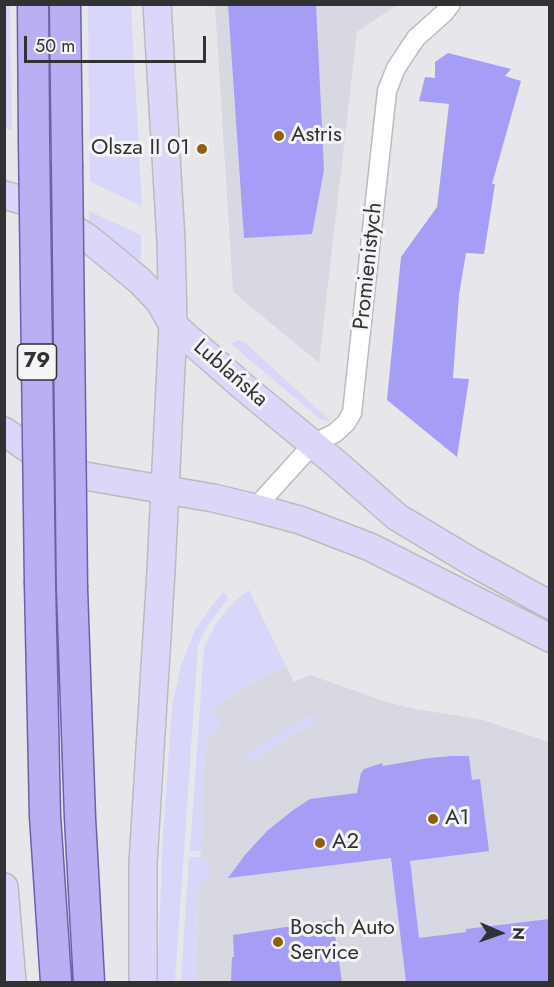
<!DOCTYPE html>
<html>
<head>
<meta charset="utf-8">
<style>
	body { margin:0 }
	#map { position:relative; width:554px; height:987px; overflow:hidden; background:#e7e7eb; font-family:Jost,sans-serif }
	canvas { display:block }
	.frame { position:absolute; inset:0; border:6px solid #323234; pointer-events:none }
	.north { position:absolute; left:470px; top:903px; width:60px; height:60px; -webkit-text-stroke:4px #f5f5f8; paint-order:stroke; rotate:92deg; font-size:16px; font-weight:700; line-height:24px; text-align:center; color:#323234 }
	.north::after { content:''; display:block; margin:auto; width:21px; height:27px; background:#323234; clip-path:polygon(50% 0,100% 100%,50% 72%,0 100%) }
	.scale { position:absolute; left:24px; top:36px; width:182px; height:27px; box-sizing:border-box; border:3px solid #323234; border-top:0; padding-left:8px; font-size:18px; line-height:21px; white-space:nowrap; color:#323234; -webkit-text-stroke:4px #f5f5f8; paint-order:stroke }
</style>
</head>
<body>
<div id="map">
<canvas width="554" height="987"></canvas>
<div class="frame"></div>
<div class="north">N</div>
<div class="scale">50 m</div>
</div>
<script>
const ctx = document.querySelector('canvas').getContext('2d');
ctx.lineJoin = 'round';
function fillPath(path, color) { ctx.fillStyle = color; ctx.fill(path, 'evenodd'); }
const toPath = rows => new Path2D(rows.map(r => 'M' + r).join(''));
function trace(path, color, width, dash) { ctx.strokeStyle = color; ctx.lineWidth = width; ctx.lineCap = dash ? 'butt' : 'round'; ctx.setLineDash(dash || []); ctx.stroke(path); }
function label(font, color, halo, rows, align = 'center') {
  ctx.font = font + ' Jost,sans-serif'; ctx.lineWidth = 6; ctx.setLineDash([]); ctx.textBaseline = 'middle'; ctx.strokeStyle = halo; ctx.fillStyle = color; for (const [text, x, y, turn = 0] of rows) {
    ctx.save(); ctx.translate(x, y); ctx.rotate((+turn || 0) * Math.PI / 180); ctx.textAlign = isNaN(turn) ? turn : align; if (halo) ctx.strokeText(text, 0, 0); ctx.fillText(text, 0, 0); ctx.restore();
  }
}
fillPath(toPath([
	[215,5,397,5,357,32,319,363,233,292],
	[286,666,294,682,310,675,387,702,410,708,483,720,549,742,549,982,195,982,205,753,209,738,212,711,235,694,260,679]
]), '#d8d8e3');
fillPath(toPath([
	[10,5,12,131,4,126,4,5],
	[88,5,131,5,142,206,90,182],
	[89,211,141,235,141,258,136,261,89,225],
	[237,340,243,341,331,421,320,419,231,344],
	[249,590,286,666,260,679,235,694,212,711,223,726,209,738,205,753,201,851,190,851,204,648,215,625,225,612,236,600],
	[223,592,227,595,228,599,214,617,205,630,198,646,175,982,157,982,163,834,172,707,181,666,194,632,211,607],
	[311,715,316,724,295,734,253,762,246,755,270,739],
	[189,857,201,857,210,863,208,881,199,882,195,982,181,982]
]), '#d8d7f9');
fillPath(toPath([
	[228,4,316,4,324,170,312,234,244,238],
	[448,53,511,69,505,76,521,81,492,184,495,184,484,254,466,253,459,295,453,378,469,379,457,457,387,400,401,257,437,207,449,104,419,101,425,77,435,78,435,62],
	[452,756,469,756,472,780,480,779,489,851,410,861,419,938,466,932,466,929,549,919,549,982,406,982,391,858,228,878,245,855,267,831,292,811,310,799,357,793,361,773,364,769,382,763,383,766,429,758],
	[333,920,342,982,231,982,232,957,234,957,233,935]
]), '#a59df6');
const street = toPath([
	[255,508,313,444,335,433,346,423,352,413,387,91,396,68,416,38,444,13,451,4]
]);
const secondary = toPath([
	[4,195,22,200,44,209,89,239,140,281,160,302,173,325,240,384,338,465,397,517,472,562,550,605],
	[4,431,26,447,53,464,85,476,213,498,255,508,300,520,370,547,550,638],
	[4,887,12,982],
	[143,982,143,863,161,571,173,325,171,241,157,4]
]);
const primary = toPath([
	[33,4,34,140],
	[65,4,67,164],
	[40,584,45,816,56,982],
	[72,588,80,818,89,982]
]);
trace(street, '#bbbbbe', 21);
trace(secondary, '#bbbbbe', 30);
trace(primary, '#6b61aa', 33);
trace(street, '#fff', 18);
trace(secondary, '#dcd7f9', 27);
trace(primary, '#b8b0f2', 30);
const primaryBridge = toPath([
	[34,140,40,584],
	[67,164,72,588]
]);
trace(primaryBridge, '#6b61aa', 33, []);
trace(primaryBridge, '#b8b0f2', 30);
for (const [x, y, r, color] of [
	[279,136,6,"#8f620a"],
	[202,149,6,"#8f620a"],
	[433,819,6,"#8f620a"],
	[320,843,6,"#8f620a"],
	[278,942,6,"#8f620a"]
]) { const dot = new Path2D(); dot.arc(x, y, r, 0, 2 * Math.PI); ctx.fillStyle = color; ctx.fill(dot); trace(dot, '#f5f5f8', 2); }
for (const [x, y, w] of [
	[37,362,39]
]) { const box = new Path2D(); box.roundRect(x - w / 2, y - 18, w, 36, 4.5); ctx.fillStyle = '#f5f5f8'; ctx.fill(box); trace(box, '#323234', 1.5); }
label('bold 21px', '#323234', null, [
	["79",37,362]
]);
label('22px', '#323234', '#f5f5f8', [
	["Astris",291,136],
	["Olsza II 01",190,149,"right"],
	["A1",445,819],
	["A2",332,843],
	["Bosch Auto",290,929],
	["Service",290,954]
], 'left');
label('22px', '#323234', '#f5f5f8', [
	["Promienistych",369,266,-84],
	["Lublańska",230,374,41]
]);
</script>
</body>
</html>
